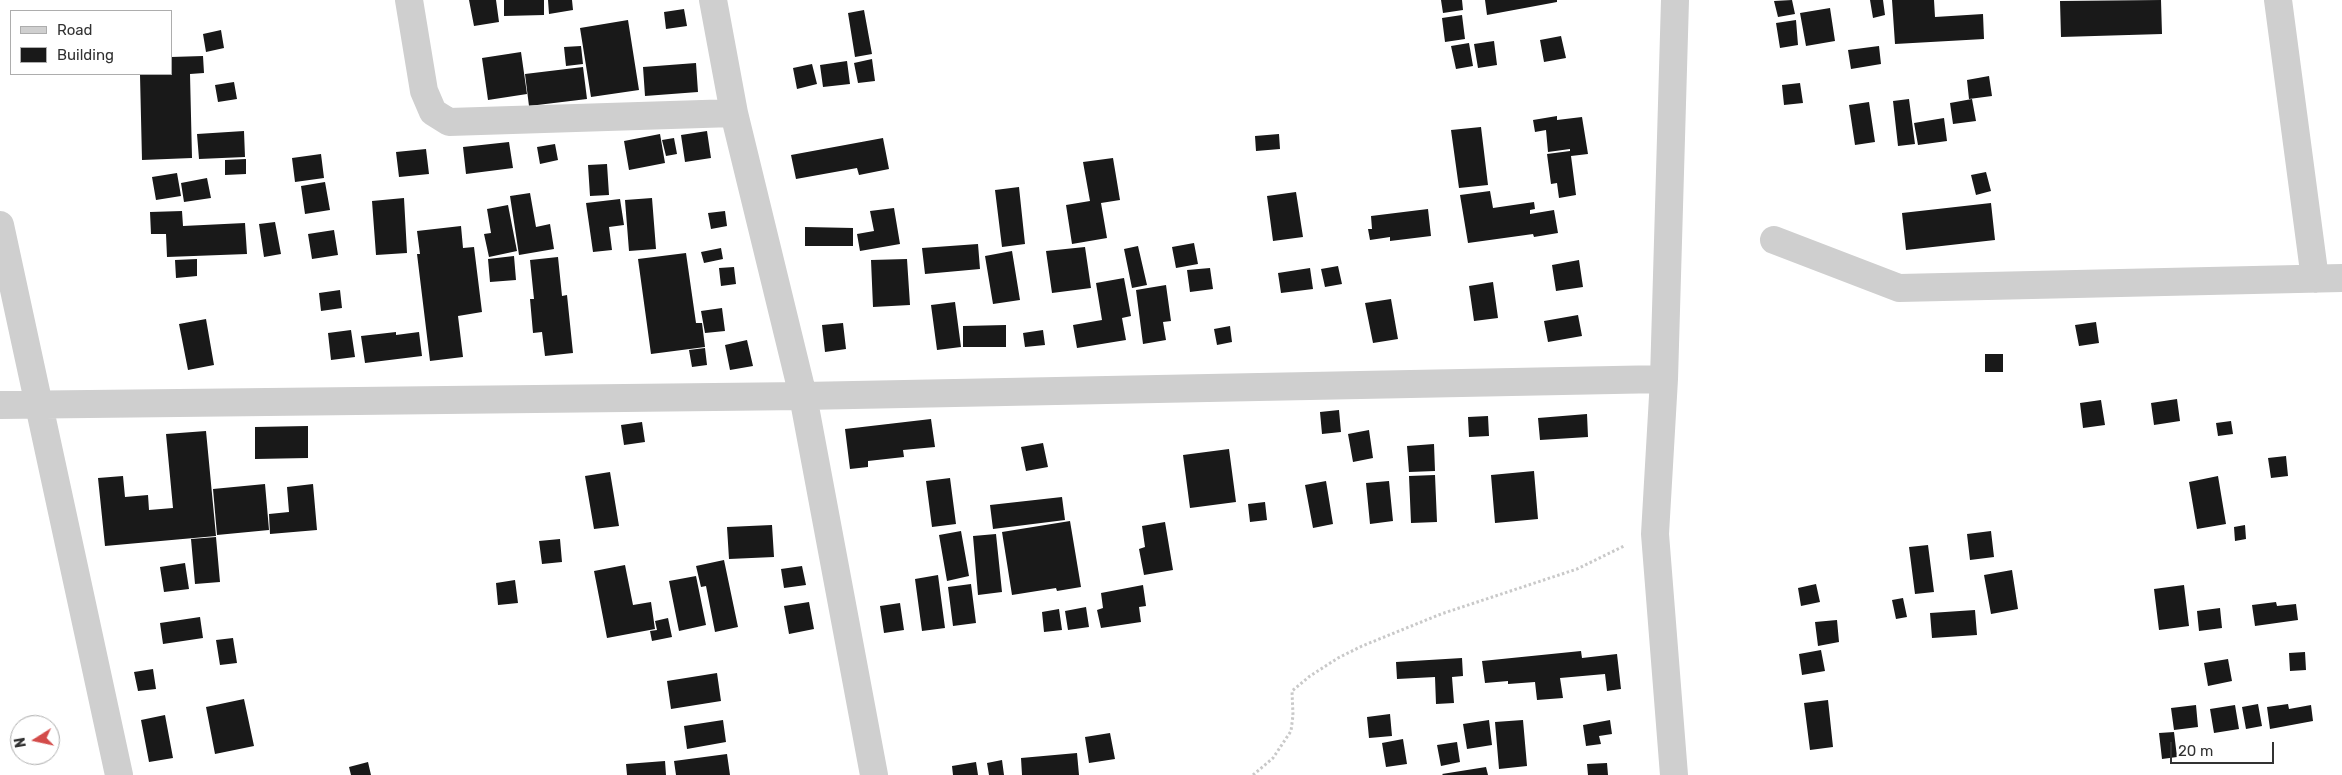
<!DOCTYPE html>
<html>
<head>
<meta charset="utf-8">
<style>
	body { margin:0 }
	#map { position:relative; width:2342px; height:775px; overflow:hidden; background:#fff; font-family:Rubik,sans-serif }
	canvas { display:block }
	.legend { position:absolute; left:10px; top:10px; width:162px; height:65px; box-sizing:border-box; background:#fff; border:1px solid #adadad; margin:0; padding:6px 9px; list-style:none; font-size:15px; color:#323232 }
	.legend li { display:flex; align-items:center; gap:10px; height:25px }
	.legend b { width:25px; border:1px solid #adadad }
	.north { position:absolute; left:10px; top:715px; width:50px; height:50px; box-sizing:border-box; background:#fff; border:1px solid #adadad; border-radius:50%; rotate:260deg; font-size:14px; font-weight:700; line-height:20px; text-align:center; color:#323232 }
	.north::after { content:''; display:block; margin:auto; width:18px; height:22px; background:#d34b49; clip-path:polygon(50% 0,100% 100%,50% 72%,0 100%) }
	.scale { position:absolute; left:2170px; top:742px; width:104px; height:22px; box-sizing:border-box; border:2px solid #323232; border-top:0; padding-left:6px; font-size:15px; line-height:18px; white-space:nowrap; color:#323232; -webkit-text-stroke:4px #fff; paint-order:stroke }
</style>
</head>
<body>
<div id="map">
<canvas width="2342" height="775"></canvas>
<ul class="legend">
<li><b style="height:6px;background:#cfcfcf"></b>Road</li>
<li><b style="height:14px;background:#191919"></b>Building</li>
</ul>
<div class="north">N</div>
<div class="scale">20 m</div>
</div>
<script>
const ctx = document.querySelector('canvas').getContext('2d');
ctx.lineJoin = 'round';
function fillPath(path, color) { ctx.fillStyle = color; ctx.fill(path, 'evenodd'); }
const toPath = rows => new Path2D(rows.map(r => 'M' + r).join(''));
function trace(path, color, width, dash) { ctx.strokeStyle = color; ctx.lineWidth = width; ctx.lineCap = dash ? 'butt' : 'round'; ctx.setLineDash(dash || []); ctx.stroke(path); }
fillPath(toPath([
	[469,0,496,0,499,22,474,26],
	[504,0,544,0,544,15,504,16],
	[548,0,572,0,573,10,549,14],
	[1441,0,1462,0,1463,10,1443,13],
	[1485,0,1557,0,1557,2,1487,15],
	[1792,0,1795,14,1778,17,1774,1],
	[1870,0,1883,0,1885,15,1873,18],
	[1892,0,1934,0,1935,17,1983,14,1984,39,1895,44],
	[2161,0,2162,34,2061,37,2060,1],
	[1830,8,1835,41,1806,46,1800,13],
	[684,9,687,26,666,29,664,12],
	[864,10,872,54,855,57,848,13],
	[1462,15,1465,39,1445,42,1442,18],
	[628,20,639,90,591,97,580,28],
	[1796,20,1798,45,1780,48,1776,23],
	[221,30,224,48,206,52,203,34],
	[1561,36,1566,58,1544,62,1540,40],
	[1494,41,1497,65,1478,68,1474,44],
	[1469,43,1473,66,1456,69,1451,46],
	[581,46,583,64,566,66,564,47],
	[1879,46,1881,64,1851,69,1848,50],
	[521,52,527,94,488,100,482,58],
	[203,56,204,73,190,74,192,158,142,160,140,75,171,74,171,57],
	[872,59,875,81,858,83,854,63],
	[847,61,850,84,823,87,820,65],
	[696,63,698,92,645,96,643,67],
	[812,64,817,84,797,89,793,68],
	[583,67,587,99,529,106,525,74],
	[1989,76,1992,96,1969,99,1967,80],
	[234,82,237,99,218,102,215,85],
	[1800,83,1803,103,1784,105,1782,85],
	[1909,99,1915,144,1898,146,1893,101],
	[1972,99,1976,121,1953,124,1950,103],
	[1869,102,1875,142,1855,145,1849,105],
	[1557,116,1557,120,1582,117,1588,154,1571,156,1576,195,1559,198,1557,183,1551,184,1547,154,1570,151,1570,149,1548,152,1546,130,1535,132,1533,120],
	[1944,118,1947,141,1918,145,1914,123],
	[1481,127,1488,185,1459,188,1451,130],
	[244,131,245,157,199,159,197,134],
	[707,131,711,158,685,162,681,135],
	[660,134,665,163,629,170,624,141],
	[1279,134,1280,149,1256,151,1255,136],
	[674,138,677,154,666,156,662,140],
	[883,138,889,169,859,175,857,168,796,179,791,155],
	[509,142,513,168,466,174,463,147],
	[555,144,558,160,540,164,537,147],
	[426,149,429,174,399,177,396,152],
	[321,154,324,178,295,182,292,158],
	[1113,158,1120,200,1101,203,1107,238,1072,244,1066,205,1090,201,1083,162],
	[246,159,246,174,225,175,225,160],
	[607,164,609,195,590,196,588,165],
	[1986,172,1991,191,1976,195,1971,175],
	[177,173,181,196,156,200,152,177],
	[207,178,211,198,184,202,181,183],
	[325,182,330,210,305,214,301,186],
	[1019,187,1025,244,1002,247,995,190],
	[1490,191,1493,208,1534,202,1535,209,1530,210,1530,214,1554,210,1558,233,1534,237,1533,234,1468,243,1460,195],
	[1296,192,1303,237,1273,241,1267,196],
	[530,193,536,227,550,224,554,249,519,255,510,196],
	[404,198,407,253,376,255,372,201],
	[652,198,656,249,629,251,625,200],
	[620,199,624,225,609,227,612,250,593,252,586,203],
	[1991,203,1995,240,1906,250,1902,213],
	[508,205,517,251,489,257,484,234,491,233,487,209],
	[894,208,900,244,860,251,857,234,874,231,870,211],
	[1428,209,1431,236,1390,241,1390,237,1370,240,1368,229,1372,229,1371,216],
	[182,211,183,226,245,223,247,254,167,257,166,234,151,234,150,212],
	[725,211,727,226,711,229,708,213],
	[275,222,281,254,264,257,259,224],
	[461,226,463,248,474,247,482,312,458,316,463,357,430,361,417,254,420,254,417,231],
	[805,227,853,228,853,246,805,246],
	[334,230,338,255,312,259,308,234],
	[1194,243,1198,264,1176,268,1172,247],
	[978,244,980,269,925,274,922,248],
	[1138,246,1147,285,1132,288,1124,249],
	[1085,247,1091,288,1052,293,1046,251],
	[721,248,723,259,704,263,701,252],
	[1012,251,1020,300,993,304,985,256],
	[686,253,696,323,702,323,705,347,651,354,638,259],
	[514,256,516,280,490,282,488,259],
	[558,257,562,296,567,295,573,353,545,356,542,332,533,333,530,299,534,299,530,260],
	[197,259,197,276,176,278,175,260],
	[907,259,910,305,873,307,871,260],
	[1579,260,1583,287,1556,291,1552,265],
	[1338,266,1342,284,1325,287,1321,269],
	[734,267,736,284,721,286,719,268],
	[1210,268,1213,289,1190,292,1187,270],
	[1310,268,1313,289,1281,293,1278,273],
	[1124,278,1131,316,1122,318,1126,340,1077,348,1073,325,1102,320,1096,283],
	[1493,282,1498,318,1474,321,1469,286],
	[1166,285,1171,321,1163,322,1166,340,1143,344,1136,290],
	[340,290,342,308,321,311,319,293],
	[1391,299,1398,339,1373,343,1365,303],
	[955,302,961,347,937,350,931,305],
	[722,308,725,331,705,333,701,311],
	[1578,315,1582,336,1548,342,1544,321],
	[206,319,214,365,188,370,179,324],
	[2096,322,2099,343,2079,346,2075,325],
	[843,323,846,349,825,352,822,325],
	[1006,325,1006,347,963,347,963,326],
	[1230,326,1232,342,1217,345,1214,329],
	[351,330,355,357,331,360,328,333],
	[1043,330,1045,345,1025,347,1023,333],
	[396,332,396,335,419,332,422,356,365,363,361,336],
	[747,340,753,366,730,370,725,345],
	[705,348,707,365,692,367,689,350],
	[1985,354,2003,354,2003,372,1985,372],
	[2177,399,2180,421,2154,425,2151,403],
	[2101,400,2105,425,2083,428,2080,403],
	[1339,410,1341,432,1322,434,1320,412],
	[1587,414,1588,437,1540,440,1538,418],
	[1488,416,1489,436,1469,437,1468,417],
	[931,419,935,447,903,450,904,457,868,461,868,467,850,469,845,429],
	[2231,421,2233,434,2218,436,2216,423],
	[642,422,645,442,624,445,621,425],
	[308,426,308,458,255,459,255,427],
	[1369,430,1373,458,1353,462,1348,434],
	[206,431,216,536,105,546,98,478,123,476,125,497,148,495,149,510,173,508,166,434],
	[1043,443,1048,467,1026,471,1021,447],
	[1434,444,1435,471,1409,472,1407,446],
	[1229,449,1236,502,1190,508,1183,455],
	[2286,456,2288,476,2271,478,2268,458],
	[1534,471,1538,519,1495,523,1491,475],
	[610,472,619,526,594,529,585,476],
	[1435,475,1437,522,1411,523,1409,476],
	[2218,476,2226,524,2197,529,2189,482],
	[950,478,956,524,932,527,926,481],
	[1326,481,1333,524,1313,528,1305,485],
	[1389,481,1393,521,1370,524,1366,483],
	[265,484,269,530,217,535,213,489],
	[313,484,317,530,270,534,269,514,289,512,287,487],
	[1062,497,1065,520,993,529,990,505],
	[1265,502,1267,520,1250,522,1248,504],
	[1070,521,1081,587,1057,591,1056,588,1012,595,1002,532],
	[1165,522,1173,570,1144,575,1139,549,1145,547,1142,526],
	[772,525,774,557,729,559,727,527],
	[2245,525,2246,539,2235,541,2234,527],
	[961,531,969,576,947,581,939,535],
	[1991,531,1994,557,1970,560,1967,534],
	[996,534,1002,592,978,595,973,536],
	[216,537,220,582,195,584,191,539],
	[560,539,562,562,542,564,539,541],
	[1928,545,1934,592,1915,594,1909,547],
	[724,560,738,627,715,632,706,586,701,587,696,566],
	[185,563,189,589,164,592,160,567],
	[625,565,633,605,651,602,655,629,607,638,594,571],
	[802,566,806,585,784,588,781,569],
	[2012,570,2018,609,1991,614,1984,575],
	[938,575,945,628,922,631,915,579],
	[696,576,706,625,679,631,669,581],
	[515,580,518,603,498,605,496,583],
	[971,584,976,623,953,626,948,587],
	[1816,584,1820,602,1801,606,1798,588],
	[1143,585,1146,606,1139,607,1141,622,1101,628,1097,610,1103,608,1101,593],
	[2184,585,2189,626,2159,630,2154,589],
	[1903,598,1907,617,1896,619,1892,600],
	[809,602,814,629,789,634,784,606],
	[2276,602,2277,606,2296,604,2298,620,2255,626,2252,605],
	[900,603,904,630,884,633,880,606],
	[1086,607,1089,627,1068,630,1065,611],
	[2220,608,2222,628,2199,631,2197,611],
	[1059,609,1062,630,1044,632,1042,612],
	[1975,610,1977,635,1932,638,1930,613],
	[200,617,203,638,163,644,160,623],
	[668,618,672,637,652,641,650,631,657,630,655,621],
	[1837,620,1839,642,1818,646,1815,622],
	[233,638,237,663,220,665,216,640],
	[1821,650,1825,671,1802,675,1799,654],
	[1581,651,1582,658,1617,654,1621,689,1607,691,1605,674,1560,678,1563,698,1537,700,1535,682,1508,684,1508,681,1485,683,1482,661],
	[2305,652,2306,670,2290,671,2289,653],
	[1462,658,1463,676,1452,677,1454,703,1436,704,1435,677,1397,679,1396,662],
	[2228,659,2232,681,2208,686,2204,663],
	[153,669,156,689,138,691,134,672],
	[717,673,721,701,671,709,667,681],
	[244,699,254,746,215,754,206,707],
	[1828,700,1833,747,1810,750,1804,703],
	[2258,704,2262,726,2246,729,2242,707],
	[2288,704,2289,709,2311,705,2313,721,2270,729,2267,707],
	[2196,705,2198,727,2174,730,2171,708],
	[2235,705,2239,729,2214,733,2210,709],
	[1390,714,1392,736,1369,738,1367,717],
	[165,715,173,758,149,762,141,720],
	[723,720,726,742,687,749,684,726],
	[1489,720,1492,745,1467,749,1463,724],
	[1523,720,1527,766,1499,769,1495,722],
	[1610,720,1612,734,1599,736,1601,744,1586,746,1583,725],
	[2174,732,2177,757,2162,759,2159,733],
	[1110,733,1115,759,1089,763,1085,737],
	[1403,739,1407,764,1386,767,1382,743],
	[1457,742,1460,762,1441,766,1437,745],
	[1077,753,1079,775,1022,775,1021,758],
	[727,754,730,775,676,775,674,761],
	[1002,760,1004,775,989,775,987,763],
	[665,761,666,775,627,775,626,764],
	[368,762,371,775,351,775,349,767],
	[976,762,978,775,953,775,952,766],
	[1607,763,1608,775,1588,775,1587,764],
	[1486,767,1488,775,1443,775,1442,774]
]), '#191919');
trace(toPath([
	[1253,775,1273,758,1291,731,1293,715,1292,691,1310,676,1338,658,1362,646,1441,614,1577,569,1624,546]
]), '#c9c9c9', 3, [2.5, 2.5]);
trace(toPath([
	[409,0,424,91,433,112,449,122,734,113],
	[713,0,734,113,803,396,874,775],
	[2278,0,2315,279],
	[0,225,119,775],
	[1774,240,1899,288,2342,278],
	[0,405,803,396,1664,379],
	[1674,775,1655,534,1664,379,1675,0]
]), '#cfcfcf', 28);
</script>
</body>
</html>
